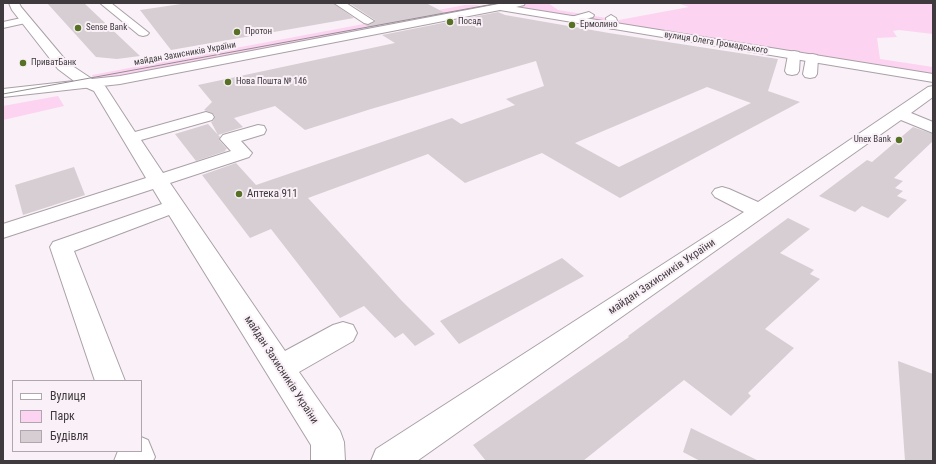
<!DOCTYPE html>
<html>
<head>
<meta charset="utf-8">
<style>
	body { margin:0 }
	#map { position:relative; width:936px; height:464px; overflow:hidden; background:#faf0f7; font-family:"Roboto Condensed",sans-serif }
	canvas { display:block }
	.frame { position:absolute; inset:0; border:4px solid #3e3a3d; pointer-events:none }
	.legend { position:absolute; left:12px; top:380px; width:130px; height:72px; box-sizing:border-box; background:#faf0f7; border:1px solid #afa7ad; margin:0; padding:5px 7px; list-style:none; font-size:12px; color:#3e3a3d }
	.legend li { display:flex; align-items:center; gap:8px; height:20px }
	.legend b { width:20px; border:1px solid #afa7ad }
</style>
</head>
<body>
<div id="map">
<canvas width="936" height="464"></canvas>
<div class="frame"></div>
<ul class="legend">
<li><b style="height:5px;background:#fff"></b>Вулиця</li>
<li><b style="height:11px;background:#fcd3f0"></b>Парк</li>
<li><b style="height:11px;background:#d7ced4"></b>Будівля</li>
</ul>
</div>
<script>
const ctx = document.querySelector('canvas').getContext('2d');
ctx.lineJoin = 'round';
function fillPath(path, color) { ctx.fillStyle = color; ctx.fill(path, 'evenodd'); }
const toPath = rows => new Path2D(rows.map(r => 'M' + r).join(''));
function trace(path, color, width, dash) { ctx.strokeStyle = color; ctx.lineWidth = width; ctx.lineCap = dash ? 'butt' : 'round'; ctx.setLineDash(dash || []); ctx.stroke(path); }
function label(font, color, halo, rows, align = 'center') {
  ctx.font = font + ' "Roboto Condensed",sans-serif'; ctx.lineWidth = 4; ctx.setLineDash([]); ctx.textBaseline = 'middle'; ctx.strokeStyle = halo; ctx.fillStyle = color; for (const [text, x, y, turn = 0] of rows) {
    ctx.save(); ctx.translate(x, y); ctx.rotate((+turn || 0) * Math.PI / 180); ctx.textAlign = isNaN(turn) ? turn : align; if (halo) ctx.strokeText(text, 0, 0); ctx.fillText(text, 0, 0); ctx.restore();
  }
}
fillPath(toPath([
	[528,3,548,3,558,10,619,20,689,7,677,3,933,3,933,34,899,30,893,31,897,37,877,38,880,59,933,67,933,75,520,7],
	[465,5,476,5,482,7,124,76,93,80,92,75],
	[58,96,64,106,3,120,3,106]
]), '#fcd3f0');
fillPath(toPath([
	[47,3,84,3,140,56,117,59,96,57],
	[188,3,333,3,354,18,171,50,140,10],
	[349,3,426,3,445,13,369,27,365,25,369,25,375,22,375,20],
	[498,12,505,15,609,33,778,59,768,91,800,102,620,198,542,153,465,183,428,154,308,198,401,300,435,334,415,346,403,333,395,338,364,306,340,318,271,229,250,238,202,175,236,163,256,185,452,118,461,124,515,105,506,99,544,86,536,61,371,109,305,130,275,106,234,118,243,127,218,135,211,122,213,121,215,116,212,113,204,110,212,102,198,85,395,43,382,35],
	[707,87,751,103,619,167,575,143],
	[208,124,220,137,219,140,227,149,225,150,226,151,196,161,175,134],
	[913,127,933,134,933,141,894,178,903,181,895,188,903,191,897,196,907,200,888,218,862,206,855,212,819,196,867,160,872,162],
	[74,167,85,195,23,215,15,185],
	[788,218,810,229,780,253,814,270,810,274,820,279,765,329,794,348,748,393,751,396,731,416,684,380,583,461,486,461,473,445,629,337,628,336],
	[562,258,584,276,459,344,440,321],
	[898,361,933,374,933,461,905,461],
	[691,428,699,432,759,461,700,461,683,452]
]), '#d7ced4');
const minor = toPath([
	[100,3,111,3,149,33,147,35,143,36,139,35,100,3],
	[334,3,346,3,374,21,368,24,364,23,334,3],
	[589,12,594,15,593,17,575,22,570,19,571,17,589,12],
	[611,15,616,18,619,26,617,28,613,29,609,28,607,26,606,18,611,15],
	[26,17,31,20,30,22,3,28,3,22,26,17],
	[794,51,799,52,800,55,799,71,797,74,792,75,787,74,785,71,788,55,789,52,794,51],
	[812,54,817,55,818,58,817,74,815,77,810,78,805,77,803,74,806,58,807,55,812,54],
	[90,80,105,86,135,132,206,112,212,114,214,117,212,120,141,140,163,173,231,151,220,139,223,135,258,125,264,126,266,130,264,134,241,141,252,153,249,157,170,183,285,351,333,325,343,322,353,325,357,333,353,341,299,372,340,431,344,442,345,461,311,461,311,445,169,215,74,251,125,381,95,381,50,247,53,242,162,204,153,189,3,238,3,224,146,178,94,91,85,87,83,84,85,81,90,80],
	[933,86,933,97,911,113,933,122,933,133,901,120,417,461,371,461,376,449,744,212,715,197,712,193,715,189,722,187,729,189,758,202,928,87,933,86],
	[141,437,148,440,155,457,153,461,114,461,118,451,141,451,141,437]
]);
const major = toPath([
	[9,3,19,3,21,7,68,63,92,79,120,76,504,3,525,3,524,5,516,7,933,74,933,82,500,10,120,84,3,97,3,89,74,81,58,69,12,10,9,3]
]);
trace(minor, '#aaa0a7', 2);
trace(major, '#aaa0a7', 2);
fillPath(minor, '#fff');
fillPath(major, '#fff');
trace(toPath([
	[3,94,499,3]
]), '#958e93', 1);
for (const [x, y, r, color] of [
	[450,22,4,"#567125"],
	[572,25,4,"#567125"],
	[78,28,4,"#567125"],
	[237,32,4,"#567125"],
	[23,63,4,"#567125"],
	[228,82,4,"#567125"],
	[899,140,4,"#567125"],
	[239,194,4,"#567125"]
]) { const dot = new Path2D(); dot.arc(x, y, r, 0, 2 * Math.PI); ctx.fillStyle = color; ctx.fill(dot); trace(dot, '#faf0f7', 1.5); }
label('9px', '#3e3a3d', '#faf0f7', [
	["Посад",458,22],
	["Ермолино",580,25],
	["Sense Bank",86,28],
	["Протон",245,32],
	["ПриватБанк",31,63],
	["Нова Пошта № 146",236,82],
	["Unex Bank",891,140,"right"]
], 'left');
label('9px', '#3e3a3d', '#faf0f7', [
	["вулиця Олега Громадського",716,43,9],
	["майдан Захисників України",185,54,-10]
]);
label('11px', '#3e3a3d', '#faf0f7', [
	["Аптека 911",247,194]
], 'left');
label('11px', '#3e3a3d', '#faf0f7', [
	["майдан Захисників України",662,277,-34],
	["майдан Захисників України",281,370,57]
]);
</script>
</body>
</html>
